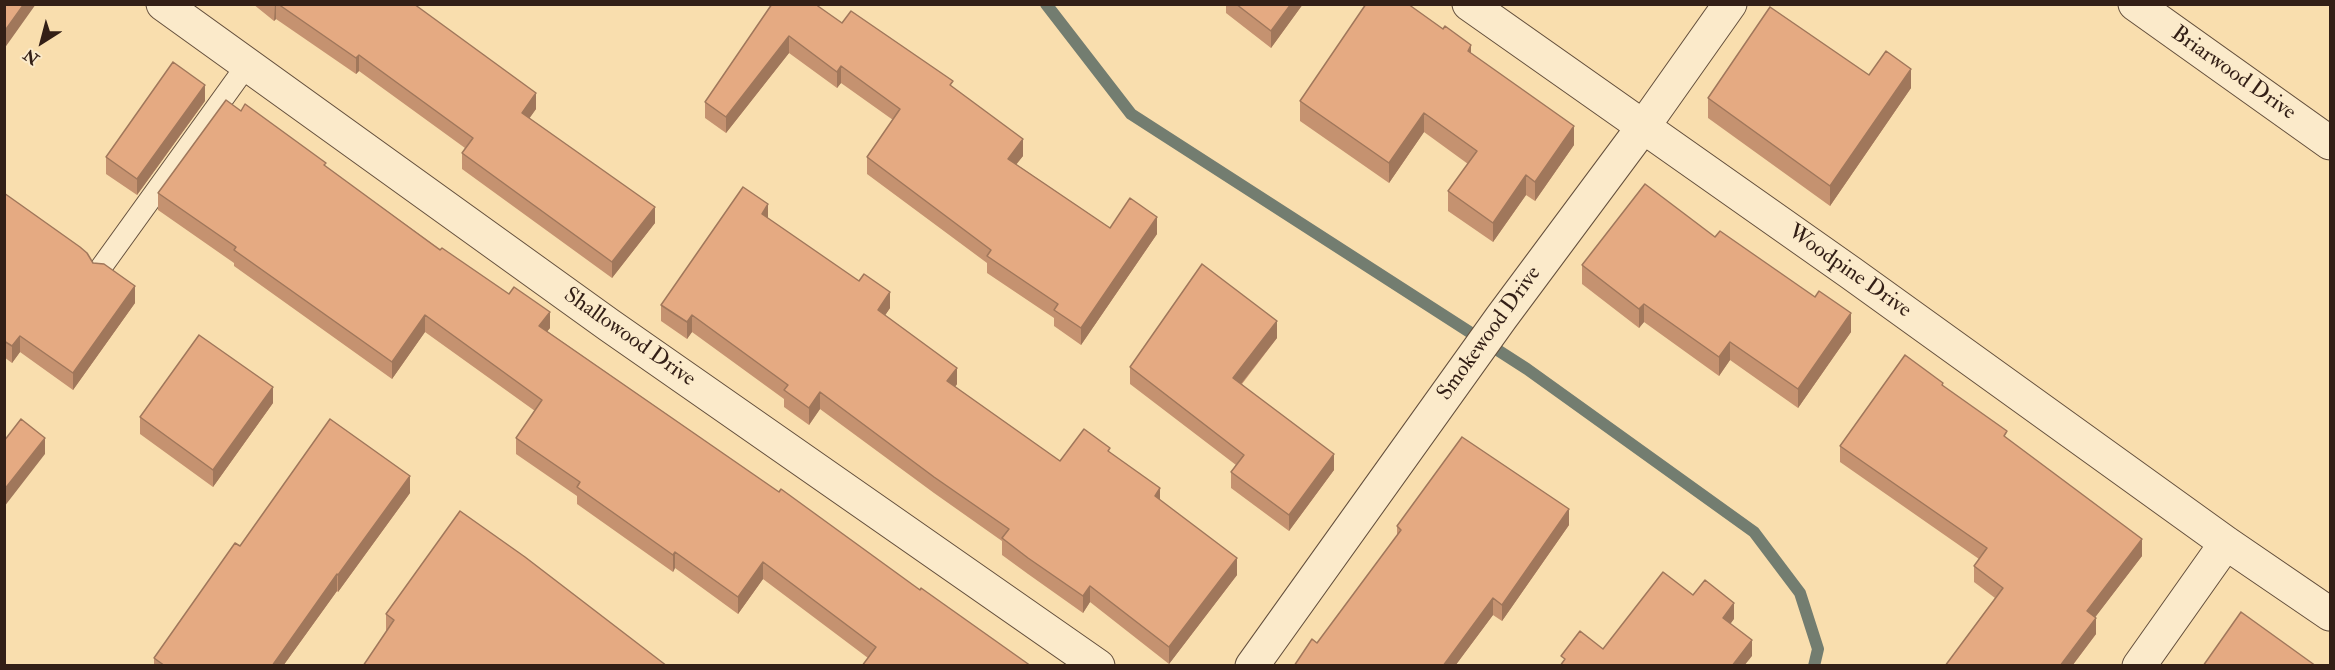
<!DOCTYPE html>
<html>
<head>
<meta charset="utf-8">
<style>
	body { margin:0 }
	#map { position:relative; width:2335px; height:670px; overflow:hidden; background:#f9deae; font-family:"IM FELL Double Pica",serif }
	canvas { display:block }
	.frame { position:absolute; inset:0; border:6px solid #331f16; pointer-events:none }
	.north { position:absolute; left:12px; top:12px; width:60px; height:60px; -webkit-text-stroke:4px #fbeaca; paint-order:stroke; rotate:216deg; font-size:16px; font-weight:700; line-height:24px; text-align:center; color:#331f16 }
	.north::after { content:''; display:block; margin:auto; width:21px; height:27px; background:#331f16; clip-path:polygon(50% 0,100% 100%,50% 72%,0 100%) }
</style>
</head>
<body>
<div id="map">
<canvas width="2335" height="670"></canvas>
<div class="frame"></div>
<div class="north">N</div>
</div>
<script>
const ctx = document.querySelector('canvas').getContext('2d');
ctx.lineJoin = 'round';
const toPath = rows => new Path2D(rows.map(r => 'M' + r).join(''));
function trace(path, color, width, dash) { ctx.strokeStyle = color; ctx.lineWidth = width; ctx.lineCap = dash ? 'butt' : 'round'; ctx.setLineDash(dash || []); ctx.stroke(path); }
function fillPath(path, color) { ctx.fillStyle = color; ctx.fill(path, 'evenodd'); }
function label(font, color, halo, rows, align = 'center') {
  ctx.font = font + ' "IM FELL Double Pica",serif'; ctx.lineWidth = 4.5; ctx.setLineDash([]); ctx.textBaseline = 'middle'; ctx.strokeStyle = halo; ctx.fillStyle = color; for (const [text, x, y, turn = 0] of rows) {
    ctx.save(); ctx.translate(x, y); ctx.rotate((+turn || 0) * Math.PI / 180); ctx.textAlign = isNaN(turn) ? turn : align; if (halo) ctx.strokeText(text, 0, 0); ctx.fillText(text, 0, 0); ctx.restore();
  }
}
trace(toPath([
	[1046,4,1131,114,1527,369,1754,532,1800,593,1818,649,1814,666]
]), '#737d70', 12);
const lane = toPath([
	[100,269,247,65]
]);
const street = toPath([
	[163,4,609,325,1098,666],
	[1469,4,1851,273,2226,543,2330,614],
	[2135,4,2330,143],
	[1252,666,1501,318,1643,127,1730,4],
	[2139,666,2226,543]
]);
trace(lane, '#644f3c', 23);
trace(street, '#644f3c', 35);
trace(lane, '#fbeaca', 21);
trace(street, '#fbeaca', 33);
fillPath(toPath([
	[253,4,414,4,536,109,529,118,655,223,612,278,462,169,462,153,465,148,359,71,356,74,276,19,274,21],
	[772,4,842,23,953,87,1023,156,1016,164,1110,228,1157,234,1081,345,1054,326,1054,318,987,273,987,263,867,174,867,157,893,120,841,83,837,88,789,53,726,133,705,118,705,102],
	[1226,4,1303,4,1271,48,1226,13],
	[1471,53,1574,145,1535,201,1526,195,1493,242,1448,211,1448,191,1468,164,1424,132,1389,183,1300,121,1300,101],
	[1869,75,1911,88,1830,206,1708,118,1708,98],
	[205,101,137,195,106,174,106,157],
	[241,111,326,167,550,328,547,331,920,590,868,658,763,579,738,614,675,568,673,572,577,504,577,496,516,454,516,438,535,411,425,332,392,379,234,266,234,263,158,210,158,193],
	[4,193,93,263,135,303,73,390,20,352,12,363,4,357],
	[768,218,890,308,885,315,957,384,955,387,1060,461,1110,452,1237,575,1169,664,1090,602,1083,613,1028,574,1002,555,1002,541,934,493,820,409,809,425,784,407,784,399,692,332,687,339,661,321,661,305],
	[1715,237,1851,332,1798,408,1730,360,1719,376,1644,322,1639,328,1582,284,1582,265],
	[1277,338,1242,384,1334,470,1289,531,1231,488,1231,472,1236,465,1130,384,1130,367],
	[1943,386,2007,438,2142,556,2095,617,2096,634,2072,666,1945,666,1995,598,1974,582,1974,566,1979,559,1840,462,1840,446],
	[273,403,213,487,140,434,140,417],
	[410,493,338,592,337,591,283,666,154,666,154,658,240,546],
	[1569,525,1502,621,1493,615,1455,666,1294,666,1317,643,1397,536,1397,526],
	[386,614,667,666,386,631]
]), '#c59270');
fillPath(toPath([
	[24,4,36,4,4,49,4,32],
	[275,4,276,4,276,19,274,21],
	[1291,4,1303,4,1271,48,1271,31],
	[789,36,789,53,726,133,726,117],
	[1471,45,1471,64,1468,51],
	[359,55,359,71,356,74,356,58],
	[841,66,841,83,837,88,837,72],
	[1911,69,1911,88,1830,206,1830,186],
	[205,85,205,101,137,195,137,179],
	[536,93,536,109,522,129,522,113],
	[1424,113,1424,132,1389,183,1389,163],
	[1574,126,1574,145,1535,201,1535,182],
	[1023,139,1023,156,1008,175,1008,159],
	[1526,175,1526,195,1493,242,1493,223],
	[768,204,768,221,762,214],
	[655,207,655,223,612,278,612,262],
	[1157,217,1157,234,1081,345,1081,328],
	[135,286,135,303,73,390,73,373],
	[890,292,890,308,878,326,878,310],
	[1644,304,1644,322,1639,328,1639,309],
	[550,312,550,328,539,342,539,326],
	[1851,313,1851,332,1798,408,1798,389],
	[425,315,425,332,392,379,392,362],
	[692,315,692,332,687,339,687,322],
	[1277,321,1277,338,1233,394,1233,378],
	[20,336,20,352,12,363,12,346],
	[1730,342,1730,360,1719,376,1719,357],
	[957,368,957,384,947,398,947,381],
	[273,387,273,403,213,487,213,470],
	[820,392,820,409,809,425,809,408],
	[45,438,45,454,4,507,4,490],
	[1334,454,1334,470,1289,531,1289,515],
	[410,476,410,493,338,592,338,575],
	[1160,488,1160,505,1155,496],
	[1569,509,1569,525,1502,621,1502,605],
	[2142,539,2142,556,2087,628,2087,611],
	[675,552,675,568,673,572,673,555],
	[1237,558,1237,575,1169,664,1169,647],
	[763,562,763,579,738,614,738,597],
	[337,574,337,591,283,666,272,666],
	[1090,586,1090,602,1083,613,1083,596],
	[1493,598,1493,615,1455,666,1443,666],
	[1734,603,1734,619,1723,634,1723,618],
	[2096,618,2096,634,2072,666,2060,666],
	[1752,640,1752,656,1744,666,1732,666]
]), '#a0775b');
const building = toPath([
	[4,4,24,4,4,32,4,4],
	[278,4,414,4,536,93,522,113,655,207,612,262,462,153,473,138,359,55,356,58,278,4],
	[772,4,815,4,842,23,851,11,953,81,950,85,1023,139,1008,159,1110,228,1130,198,1157,217,1081,328,1054,310,1058,304,987,256,991,250,867,157,900,109,841,66,837,72,789,36,726,117,705,102,772,4],
	[1236,4,1291,4,1271,31,1236,4],
	[1366,4,1408,4,1443,29,1445,26,1471,45,1468,51,1574,126,1535,182,1526,175,1493,223,1448,191,1477,151,1424,113,1389,163,1300,101,1366,4],
	[1770,7,1869,75,1886,51,1911,69,1830,186,1708,98,1770,7],
	[173,62,205,85,137,179,106,157,173,62],
	[226,100,241,111,245,104,326,163,324,165,440,250,442,248,509,294,514,287,550,312,539,326,779,492,781,489,920,590,921,588,1031,666,862,666,876,647,763,562,738,597,675,552,673,555,577,487,580,482,516,438,542,400,425,315,392,362,234,250,236,247,158,193,226,100],
	[1645,184,1715,237,1720,231,1815,297,1819,291,1851,313,1798,389,1730,342,1719,357,1644,304,1639,309,1582,265,1645,184],
	[743,187,768,204,762,214,859,281,864,274,890,292,878,310,957,368,947,381,1060,461,1084,429,1110,448,1108,451,1160,488,1155,496,1237,558,1169,647,1090,586,1083,596,1028,558,1002,538,1009,529,934,477,820,392,809,408,784,390,788,385,692,315,687,322,661,305,743,187],
	[4,193,80,247,87,253,93,263,104,264,135,286,73,373,20,336,12,346,4,341,4,193],
	[1202,264,1277,321,1233,378,1334,454,1289,515,1231,472,1244,455,1130,367,1202,264],
	[199,335,273,387,213,470,140,417,199,335],
	[1905,355,1943,383,1942,385,2007,431,2004,436,2142,539,2087,611,2096,618,2060,666,1945,666,2003,588,1974,566,1987,548,1840,446,1905,355],
	[21,419,45,438,4,490,4,441,21,419],
	[330,419,410,476,338,575,337,574,272,666,165,666,154,658,235,543,240,546,330,419],
	[1462,437,1569,509,1502,605,1493,598,1443,666,1294,666,1312,639,1317,643,1401,530,1397,526,1462,437],
	[460,511,525,557,667,666,363,666,394,620,386,614,460,511],
	[1663,572,1693,595,1705,580,1734,603,1723,618,1752,640,1732,666,1560,666,1565,659,1561,656,1580,631,1603,649,1663,572],
	[2241,612,2316,666,2203,666,2241,612]
]);
fillPath(building, '#e5aa82');
trace(building, '#a0775b', 1.5);
label('22px', '#331f16', '#fbeaca', [
	["Briarwood Drive",2233,74,35],
	["Woodpine Drive",1849,272,35],
	["Smokewood Drive",1490,334,-54],
	["Shallowood Drive",629,338,35]
]);
</script>
</body>
</html>
